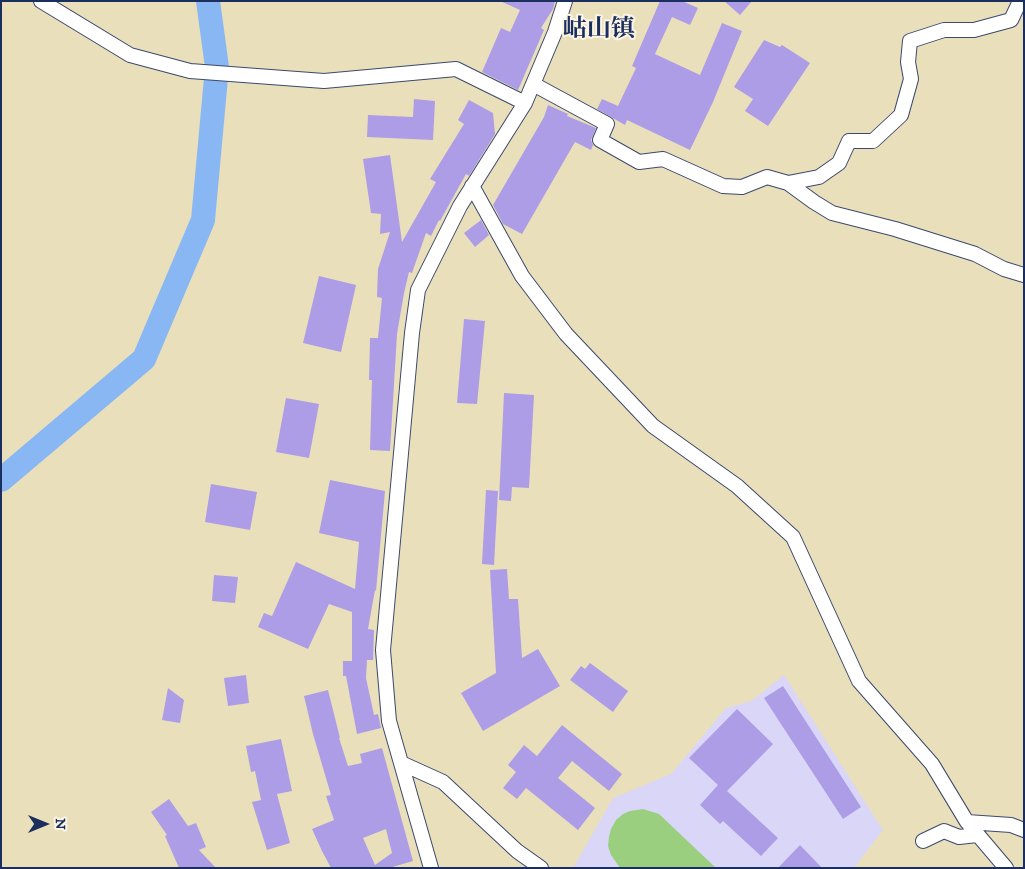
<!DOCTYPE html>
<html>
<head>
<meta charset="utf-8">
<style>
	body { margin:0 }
	#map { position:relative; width:1025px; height:869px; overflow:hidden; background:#eadfbb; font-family:"IM FELL DW Pica",serif }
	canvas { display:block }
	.frame { position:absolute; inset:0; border:2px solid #1b2f5e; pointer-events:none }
	.north { position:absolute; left:20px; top:799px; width:50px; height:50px; -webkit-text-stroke:4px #fcf5e5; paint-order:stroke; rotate:90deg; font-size:14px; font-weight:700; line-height:20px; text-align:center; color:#1b2f5e }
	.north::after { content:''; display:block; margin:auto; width:18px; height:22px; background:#1b2f5e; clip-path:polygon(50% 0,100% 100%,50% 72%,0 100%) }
</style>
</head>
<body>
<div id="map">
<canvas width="1025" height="869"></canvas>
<div class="frame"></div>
<div class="north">N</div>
</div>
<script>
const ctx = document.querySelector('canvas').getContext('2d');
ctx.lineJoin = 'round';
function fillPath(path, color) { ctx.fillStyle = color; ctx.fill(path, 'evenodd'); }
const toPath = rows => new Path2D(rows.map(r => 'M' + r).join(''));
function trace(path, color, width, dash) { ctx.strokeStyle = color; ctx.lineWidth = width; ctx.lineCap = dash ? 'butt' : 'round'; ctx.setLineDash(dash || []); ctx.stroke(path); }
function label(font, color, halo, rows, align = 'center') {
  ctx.font = font + ' "IM FELL DW Pica","Noto Serif SC",serif'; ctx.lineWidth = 4; ctx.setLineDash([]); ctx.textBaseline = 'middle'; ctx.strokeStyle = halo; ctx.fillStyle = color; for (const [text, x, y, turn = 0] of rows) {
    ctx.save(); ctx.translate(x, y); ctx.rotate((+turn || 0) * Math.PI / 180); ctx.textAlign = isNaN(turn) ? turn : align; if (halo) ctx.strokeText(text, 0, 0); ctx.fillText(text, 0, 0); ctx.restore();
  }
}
fillPath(toPath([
	[784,675,883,830,854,868,573,868,613,798,671,774,726,708,751,701]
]), '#dad6f7');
fillPath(toPath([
	[643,809,659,814,716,868,620,868,611,855,608,846,609,837,611,829,616,820,623,814,630,811]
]), '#9acf80');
trace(toPath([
	[1,480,144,359,203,220,217,67,208,1]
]), '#88b7f3', 24);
fillPath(toPath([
	[500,1,555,1,553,9,541,28,544,30,518,90,482,72,501,28,510,32,520,10],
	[660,1,682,1,698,8,690,25,672,17,655,54,700,75,722,23,742,31,713,102,690,150,627,120,625,125,597,109,602,99,618,106,636,68,632,66],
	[724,1,752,1,740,15],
	[764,40,780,47,782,45,810,63,768,126,745,111,753,99,734,87],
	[414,99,435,101,433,140,367,137,368,115,413,117],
	[469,100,493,113,495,134,469,176,466,174,440,221,439,220,431,236,426,233,412,273,409,272,404,293,397,334,390,451,370,450,372,380,369,380,370,338,378,338,382,298,377,297,378,269,390,232,380,234,381,214,371,213,363,159,390,155,402,242,436,182,430,179,464,124,458,120],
	[548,105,568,114,567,116,596,128,591,140,593,145,591,150,575,142,522,234,503,224,493,205,544,117],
	[481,220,489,235,475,247,464,233],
	[319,276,356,285,341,352,303,343],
	[464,319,485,321,477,404,457,403],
	[504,393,534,395,529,488,512,487,511,501,499,500],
	[286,398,319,404,309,458,276,452],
	[330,480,385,491,376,591,375,590,368,629,374,630,373,660,367,660,366,678,374,715,378,714,381,728,357,734,346,676,343,676,343,661,352,661,352,612,329,604,308,649,258,627,264,613,272,616,296,562,355,589,359,542,319,533],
	[211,484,257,492,250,530,205,522],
	[486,490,498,491,494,565,482,564],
	[507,569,509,599,518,599,522,658,538,649,560,686,483,731,461,693,496,673,490,570],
	[214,575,238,577,235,603,212,601],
	[590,663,628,691,613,712,570,680,581,666,585,669],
	[246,675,249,703,228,706,224,678],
	[783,686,861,807,843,819,764,698],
	[168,688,184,700,180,723,162,720],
	[328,690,340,738,339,738,348,766,362,763,360,754,382,748,413,861,389,868,331,868,322,851,312,829,334,820,326,796,331,795,313,734,304,696],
	[386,829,392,853,375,865,363,838],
	[737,709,773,744,727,791,778,838,761,856,723,821,720,824,700,805,718,785,689,758],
	[562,725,622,774,609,791,572,761,558,778,595,808,578,830,526,788,517,799,503,788,516,772,508,765,524,745,537,756],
	[281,739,292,791,277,794,290,843,267,850,252,802,261,800,255,771,251,772,246,746],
	[169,799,188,826,196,823,206,847,199,850,216,868,179,868,165,836,167,835,151,812],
	[800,845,822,868,778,868]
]), '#ad9de6');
const minor = toPath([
	[41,1,130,55,190,71,324,81,456,69,525,103],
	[533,84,607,124,600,140,639,162,663,159,723,186,742,187,767,177,788,183,814,202,832,213,895,229,975,254,1004,269,1024,275],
	[788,183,819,177,839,163,849,141,873,141,901,115,911,79,908,62,910,41,944,30,974,30,1011,20,1020,1],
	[472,186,522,276,566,334,653,426,737,486,793,537,859,681,932,764,967,822,1011,825,1024,830],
	[401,763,443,782,517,851,541,868],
	[967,822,1006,868],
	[923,841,944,831,959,837,977,835],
	[431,868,389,721,383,650,412,333,418,290,460,206,525,103,555,32,565,1]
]);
trace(minor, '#3a496c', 16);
trace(minor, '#fff', 14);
label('bold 24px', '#1b2f5e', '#fcf5e5', [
	["岵山镇",599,31]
]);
</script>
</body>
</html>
